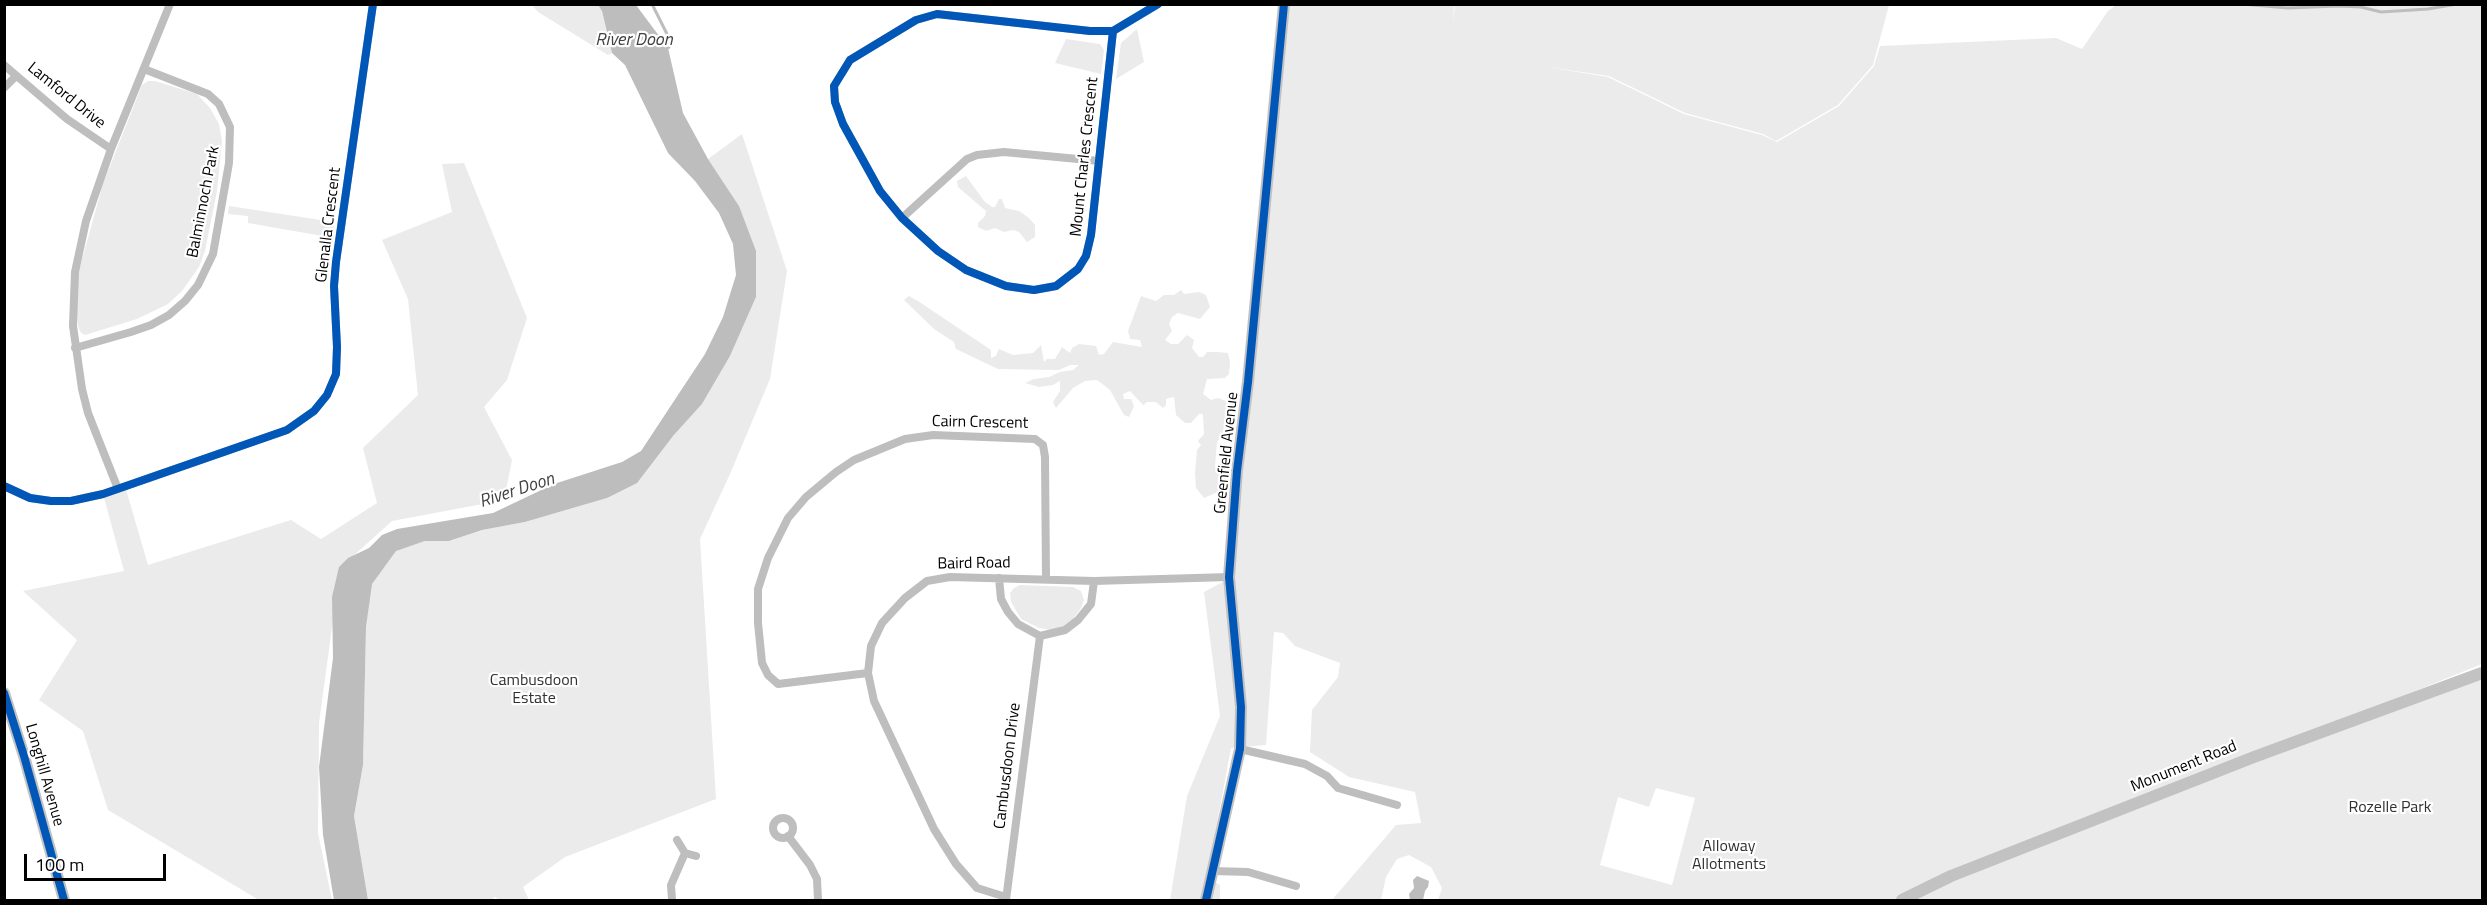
<!DOCTYPE html>
<html>
<head>
<meta charset="utf-8">
<style>
	body { margin:0 }
	#map { position:relative; width:2487px; height:905px; overflow:hidden; background:#fff; font-family:"Titillium Web",sans-serif }
	canvas { display:block }
	.frame { position:absolute; inset:0; border:6px solid #000; pointer-events:none }
	.scale { position:absolute; left:24px; top:854px; width:142px; height:27px; box-sizing:border-box; border:3px solid #000; border-top:0; padding-left:8px; font-size:18px; line-height:21px; white-space:nowrap; color:#000; -webkit-text-stroke:4px #fff; paint-order:stroke }
</style>
</head>
<body>
<div id="map">
<canvas width="2487" height="905"></canvas>
<div class="frame"></div>
<div class="scale">100 m</div>
</div>
<script>
const ctx = document.querySelector('canvas').getContext('2d');
ctx.lineJoin = 'round';
function fillPath(path, color) { ctx.fillStyle = color; ctx.fill(path, 'evenodd'); }
const toPath = rows => new Path2D(rows.map(r => 'M' + r).join(''));
function trace(path, color, width, dash) { ctx.strokeStyle = color; ctx.lineWidth = width; ctx.lineCap = dash ? 'butt' : 'round'; ctx.setLineDash(dash || []); ctx.stroke(path); }
function label(font, color, halo, rows, align = 'center') {
  ctx.font = font + ' "Titillium Web",sans-serif'; ctx.lineWidth = 4.5; ctx.setLineDash([]); ctx.textBaseline = 'middle'; ctx.strokeStyle = halo; ctx.fillStyle = color; for (const [text, x, y, turn = 0] of rows) {
    ctx.save(); ctx.translate(x, y); ctx.rotate((+turn || 0) * Math.PI / 180); ctx.textAlign = isNaN(turn) ? turn : align; if (halo) ctx.strokeText(text, 0, 0); ctx.fillText(text, 0, 0); ctx.restore();
  }
}
fillPath(toPath([
	[1455,4,1889,5,1873,65,1838,105,1776,141,1763,134,1685,113,1609,76,1541,66,1608,77,1684,114,1762,135,1777,142,1839,106,1874,66,1880,46,2056,38,2082,49,2108,11,2116,5,2482,5,2482,664,1899,900,1438,900,1442,888,1431,867,1409,855,1397,859,1386,877,1381,900,1332,900,1396,825,1421,823,1415,792,1349,777,1310,752,1312,710,1338,677,1340,663,1295,646,1283,633,1274,632,1266,745,1231,748,1207,877,1220,885,1220,900,1170,900,1187,796,1220,716,1204,592,1230,578,1284,5,1454,5,1453,24],
	[1656,788,1695,798,1672,885,1600,865,1618,797,1649,807],
	[532,5,598,5,602,11,612,53,608,55,538,12],
	[1137,29,1144,62,1116,79,1121,43],
	[1066,39,1100,44,1104,50,1101,74,1055,63],
	[148,81,155,81,197,94,210,108,219,124,222,141,217,191,205,251,199,267,182,291,168,304,137,319,85,335,81,333,78,326,74,288,103,184,142,85],
	[742,134,787,271,770,379,730,474,700,539,716,799,565,857,523,887,529,900,500,900,495,897,491,900,368,900,354,816,363,765,366,627,371,584,395,551,425,541,449,541,482,530,525,522,607,498,673,436,702,404,730,356,756,297,739,206,708,159],
	[464,163,527,318,507,380,484,407,512,460,504,500,392,521,340,568,319,723,318,833,332,900,259,900,108,810,83,731,39,700,77,640,23,591,124,571,103,494,125,486,148,565,291,520,321,539,377,503,363,448,418,395,408,299,382,240,452,212,442,164],
	[966,176,985,202,992,207,995,207,999,199,1002,199,1005,208,1019,211,1029,218,1035,225,1035,237,1027,242,1019,232,1013,230,1004,232,995,228,986,231,978,227,978,223,985,216,986,211,958,187,957,181],
	[229,206,334,222,334,238,248,223,248,216,228,214],
	[1181,290,1184,294,1199,292,1206,295,1210,307,1200,319,1178,313,1172,317,1169,324,1172,331,1165,340,1171,344,1178,344,1187,335,1194,340,1192,348,1199,357,1203,357,1207,352,1217,352,1228,353,1230,362,1229,374,1225,378,1207,379,1203,394,1211,400,1218,398,1229,402,1232,409,1230,430,1224,433,1217,442,1215,467,1225,472,1220,491,1204,498,1196,488,1195,473,1197,450,1201,445,1198,441,1204,434,1203,414,1199,414,1191,423,1185,423,1176,415,1174,397,1166,399,1166,405,1163,408,1156,402,1147,402,1143,405,1130,391,1123,394,1124,399,1131,399,1134,406,1129,417,1124,415,1110,390,1097,380,1085,381,1073,388,1056,408,1053,402,1060,391,1060,381,1053,385,1039,387,1025,383,1034,379,1049,377,1060,372,1073,370,1079,365,1070,365,1059,370,998,369,956,349,954,342,934,329,904,300,909,296,918,301,991,350,991,358,996,356,999,349,1013,355,1033,353,1041,345,1044,362,1047,359,1055,359,1062,347,1070,353,1072,348,1079,344,1096,346,1099,355,1104,354,1113,342,1142,347,1140,340,1130,339,1128,331,1141,296,1156,301,1164,295,1174,295],
	[1020,585,1073,587,1081,591,1084,600,1081,608,1073,619,1063,626,1051,630,1039,628,1021,619,1011,602,1010,593,1014,588],
	[2482,676,2482,900,1907,900,1952,878]
]), '#ebebeb');
fillPath(toPath([
	[598,5,636,5,668,48,683,113,708,159,739,206,756,251,756,297,730,356,702,404,673,436,637,483,607,498,525,522,482,530,449,541,425,541,396,551,372,584,366,627,363,765,354,816,368,900,334,900,323,835,319,767,333,658,332,597,339,567,348,558,369,548,382,535,397,529,493,513,554,484,622,462,641,451,705,354,723,317,736,275,733,244,719,213,695,181,668,153,625,65,612,53,602,11],
	[1417,876,1429,881,1428,887,1425,891,1423,900,1410,900,1409,894,1414,888,1413,880]
]), '#bdbdbd');
trace(toPath([
	[652,4,672,44,668,48],
	[2242,4,2288,8,2338,6,2361,7,2381,12,2428,9,2457,4]
]), '#bdbdbd', 3);
trace(toPath([
	[1113,31,1091,235,1086,256,1078,269,1056,286,1034,290,1006,286,966,270,938,251,902,218,880,191,843,124,835,102,834,86,850,60,916,20,937,14,1090,31,1113,31,1158,4],
	[4,65,67,119,111,149],
	[4,88,16,76],
	[902,218,967,159,977,155,1004,152,1099,161],
	[75,348,131,332,151,325,169,315,185,301,198,285,213,254,229,163,230,127,219,104,208,94,144,69],
	[4,486,30,498,51,501,71,501,103,494,287,430,314,411,327,395,336,374,337,347,334,286,336,262,373,4],
	[118,489,88,413,82,389,73,326,75,272,86,221,111,149,170,4],
	[999,578,1001,599,1008,612,1018,624,1040,636,1065,630,1078,620,1091,604,1094,581],
	[868,673,778,684,768,675,762,663,758,623,758,589,768,558,788,518,806,497,836,472,854,460,905,439,933,435,1035,439,1043,445,1045,457,1046,579],
	[1240,749,1305,764,1327,776,1338,788,1397,805],
	'773 828a10 10 0 1 1 20 0a10 10 0 1 1-20 0Z',
	[788,836,810,865,817,879,818,900],
	[677,840,685,853,696,856],
	[1213,871,1248,872,1296,886],
	[1006,897,977,888,956,864,934,829,874,701,868,673,871,646,882,623,905,598,927,581,950,577,1094,581,1229,577],
	[672,900,671,885,685,853],
	[1006,900,1040,636]
]), '#bebebe', 8);
trace(toPath([
	[4,693,24,756,64,900],
	[1206,900,1240,749,1241,707,1229,577,1237,471,1248,382,1284,4],
	[1902,900,1951,876,2254,757,2482,673]
]), '#c2c2c2', 12);
trace(toPath([
	[1113,31,1091,235,1086,256,1078,269,1056,286,1034,290,1006,286,966,270,938,251,902,218,880,191,843,124,835,102,834,86,850,60,916,20,937,14,1090,31,1113,31,1158,4],
	[4,486,30,498,51,501,71,501,103,494,287,430,314,411,327,395,336,374,337,347,334,286,336,262,373,4],
	[4,693,24,756,64,900],
	[1206,900,1240,749,1241,707,1229,577,1237,471,1248,382,1284,4]
]), '#0057b8', 8);
label('16px', '#000', '#fff', [
	["Lamford Drive",66,96,39],
	["Mount Charles Crescent",1085,157,-84],
	["Balminnoch Park",204,202,-79],
	["Glenalla Crescent",329,225,-83],
	["Cairn Crescent",980,423,1],
	["Greenfield Avenue",1227,453,-84],
	["Baird Road",974,564,-1],
	["Cambusdoon Drive",1008,766,-83],
	["Monument Road",2184,767,-22],
	["Longhill Avenue",44,775,74]
]);
label('16px', '#313131', '#fff', [
	["Cambusdoon",534,681],
	["Estate",534,699],
	["Rozelle Park",2390,808],
	["Alloway",1729,847],
	["Allotments",1729,865]
]);
label('italic 18px', '#424242', '#fff', [
	["River Doon",634,41],
	["River Doon",517,491,-18]
]);
</script>
</body>
</html>
